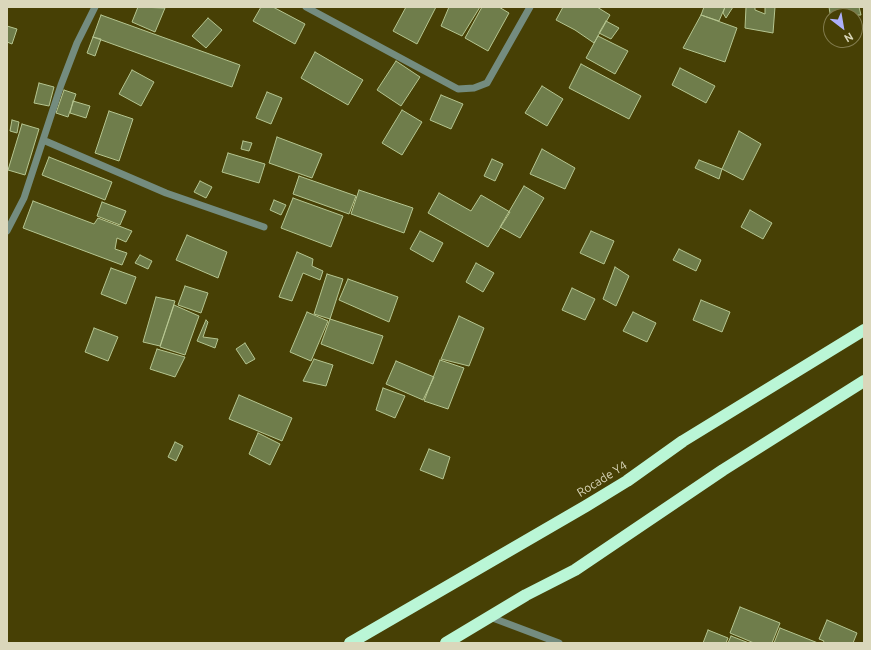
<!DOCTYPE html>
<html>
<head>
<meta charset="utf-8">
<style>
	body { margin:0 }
	#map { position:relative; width:871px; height:650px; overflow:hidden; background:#474005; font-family:Ubuntu,sans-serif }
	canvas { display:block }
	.frame { position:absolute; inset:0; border:8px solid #dad7bb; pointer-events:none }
	.north { position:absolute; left:823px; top:8px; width:40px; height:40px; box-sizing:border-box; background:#474005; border:1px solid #827c4e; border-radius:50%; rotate:149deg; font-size:11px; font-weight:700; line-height:16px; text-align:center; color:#dad7bb }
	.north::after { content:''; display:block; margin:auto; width:14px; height:18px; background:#acaffb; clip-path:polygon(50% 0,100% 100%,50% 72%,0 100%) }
</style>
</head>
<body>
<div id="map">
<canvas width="871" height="650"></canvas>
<div class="frame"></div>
<div class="north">N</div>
</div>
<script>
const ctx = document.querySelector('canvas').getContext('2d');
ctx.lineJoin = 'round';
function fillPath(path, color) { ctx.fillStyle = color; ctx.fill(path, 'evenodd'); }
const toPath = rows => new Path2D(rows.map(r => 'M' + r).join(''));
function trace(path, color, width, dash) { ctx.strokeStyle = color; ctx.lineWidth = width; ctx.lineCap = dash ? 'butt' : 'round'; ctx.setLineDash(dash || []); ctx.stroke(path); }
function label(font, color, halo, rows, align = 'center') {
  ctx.font = font + ' Ubuntu,sans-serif'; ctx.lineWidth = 3.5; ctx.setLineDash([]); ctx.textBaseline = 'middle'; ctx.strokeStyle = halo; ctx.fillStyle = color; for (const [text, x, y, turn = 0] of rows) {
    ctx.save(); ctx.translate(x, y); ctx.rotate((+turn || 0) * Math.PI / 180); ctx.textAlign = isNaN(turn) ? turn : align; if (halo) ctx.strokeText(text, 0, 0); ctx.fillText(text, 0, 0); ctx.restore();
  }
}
const building = toPath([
	[138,7,165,8,155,32,132,22,138,7],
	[261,7,273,7,305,24,295,44,253,21,261,7],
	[406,7,436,7,417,44,393,31,406,7],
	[449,7,480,7,462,36,441,26,449,7],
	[482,7,499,7,509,13,488,51,465,38,482,7],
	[563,7,597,7,610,15,594,43,575,30,556,20,563,7],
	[704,7,725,7,719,21,701,15,704,7],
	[725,7,733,7,726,18,723,13,725,7],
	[746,7,755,7,755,10,765,14,765,7,775,7,773,33,745,28,746,7],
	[829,7,859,7,861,15,831,16,831,19,829,7],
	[101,15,240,65,232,87,93,37,101,15],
	[701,15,737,28,725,62,683,48,701,15],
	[208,18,222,30,206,48,192,36,208,18],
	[606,21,619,28,611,39,599,33,606,21],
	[7,26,17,29,12,44,7,42,7,26],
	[598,36,628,51,615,74,586,58,598,36],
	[93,37,101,39,95,56,87,53,93,37],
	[315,52,363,80,348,105,301,78,315,52],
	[396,61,420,77,401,106,377,90,396,61],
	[581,64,641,96,629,119,569,88,581,64],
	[680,68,715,86,706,103,672,85,680,68],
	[132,70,154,82,141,106,119,94,132,70],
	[39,83,54,87,49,106,34,103,39,83],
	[542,86,563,99,547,126,525,113,542,86],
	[64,90,76,94,68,117,56,113,64,90],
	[267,92,282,98,271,124,256,118,267,92],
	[441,95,463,104,451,129,430,120,441,95],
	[73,101,90,106,86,118,70,113,73,101],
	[402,110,422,122,402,155,382,143,402,110],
	[109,111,133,119,119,161,95,153,109,111],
	[12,120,19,122,17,133,10,131,12,120],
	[22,124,39,129,25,175,8,170,22,124],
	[739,131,761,144,743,180,722,169,739,131],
	[277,137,322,154,312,178,269,163,277,137],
	[243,141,252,143,249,151,241,149,243,141],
	[542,149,575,168,565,189,530,174,542,149],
	[228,153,265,164,259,183,222,172,228,153],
	[49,157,112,182,105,200,42,175,49,157],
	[492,159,503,164,495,181,484,176,492,159],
	[699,160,722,169,719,179,695,168,699,160],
	[299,176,356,196,349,214,293,194,299,176],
	[200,181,212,187,206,198,194,192,200,181],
	[524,186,544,198,520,238,500,227,524,186],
	[359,190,413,208,404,233,351,214,359,190],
	[439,193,471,211,481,195,510,212,488,247,428,213,439,193],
	[293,198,343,216,331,247,281,228,293,198],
	[274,200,286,205,281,215,270,210,274,200],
	[33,201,94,224,98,218,132,231,126,242,117,238,115,249,127,253,122,265,23,228,33,201],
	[102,202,126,211,120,225,97,216,102,202],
	[750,210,772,223,763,239,741,227,750,210],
	[420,231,443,243,433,262,410,249,420,231],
	[591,231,614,241,604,264,580,253,591,231],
	[187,235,227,252,218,278,176,260,187,235],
	[679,249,701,260,696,271,673,260,679,249],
	[297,252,313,259,312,266,323,271,320,280,303,273,292,301,279,297,297,252],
	[140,255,152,261,148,269,135,263,140,255],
	[476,263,494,273,483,292,466,282,476,263],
	[615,267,629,276,616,306,603,299,615,267],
	[111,268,136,277,126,304,101,294,111,268],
	[327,274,343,279,330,319,314,314,327,274],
	[348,279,398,297,389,322,339,300,348,279],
	[185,286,208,293,201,313,178,305,185,286],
	[572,288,595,299,585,320,562,310,572,288],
	[156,297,175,301,160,346,143,342,156,297],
	[701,300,730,312,722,332,693,320,701,300],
	[174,305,199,316,185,355,160,347,174,305],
	[307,312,328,321,311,361,290,352,307,312],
	[633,312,656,323,647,342,623,331,633,312],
	[459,316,484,328,469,366,441,359,459,316],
	[330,319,383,336,373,364,321,344,330,319],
	[206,320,208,322,203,337,218,339,215,348,197,341,206,320],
	[94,328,118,337,108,361,85,352,94,328],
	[245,343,255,359,246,364,236,349,245,343],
	[157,349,185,357,175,377,150,369,157,349],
	[314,359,333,365,326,386,303,381,314,359],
	[440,360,464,368,448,409,424,401,440,360],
	[396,361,434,377,423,400,386,384,396,361],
	[383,388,405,396,395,418,376,410,383,388],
	[239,395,292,418,282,441,229,419,239,395],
	[258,433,280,444,270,465,249,454,258,433],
	[175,442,183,446,176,461,168,457,175,442],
	[429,449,450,457,443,479,420,470,429,449],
	[740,607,780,623,772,643,754,643,730,633,740,607],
	[827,620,857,633,853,643,823,643,824,641,819,639,827,620],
	[780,628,818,643,774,643,780,628],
	[708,630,728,638,726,643,703,643,708,630],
	[731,636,749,643,728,643,731,636]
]);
fillPath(building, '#6f7d4b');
trace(building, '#b5c590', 1);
trace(toPath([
	[306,7,458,89,474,88,487,83,530,7],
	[43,140,166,193,264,227],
	[7,231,24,198,61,85,77,43,95,7],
	[490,617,559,643]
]), '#748c7f', 7);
trace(toPath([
	[350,643,586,506,627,481,683,441,864,330],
	[446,643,526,595,575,570,723,470,864,381]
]), '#baf6d6', 12);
label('12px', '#dad7bb', '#474005', [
	["Rocade Y4",602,479,-32]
]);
</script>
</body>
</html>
